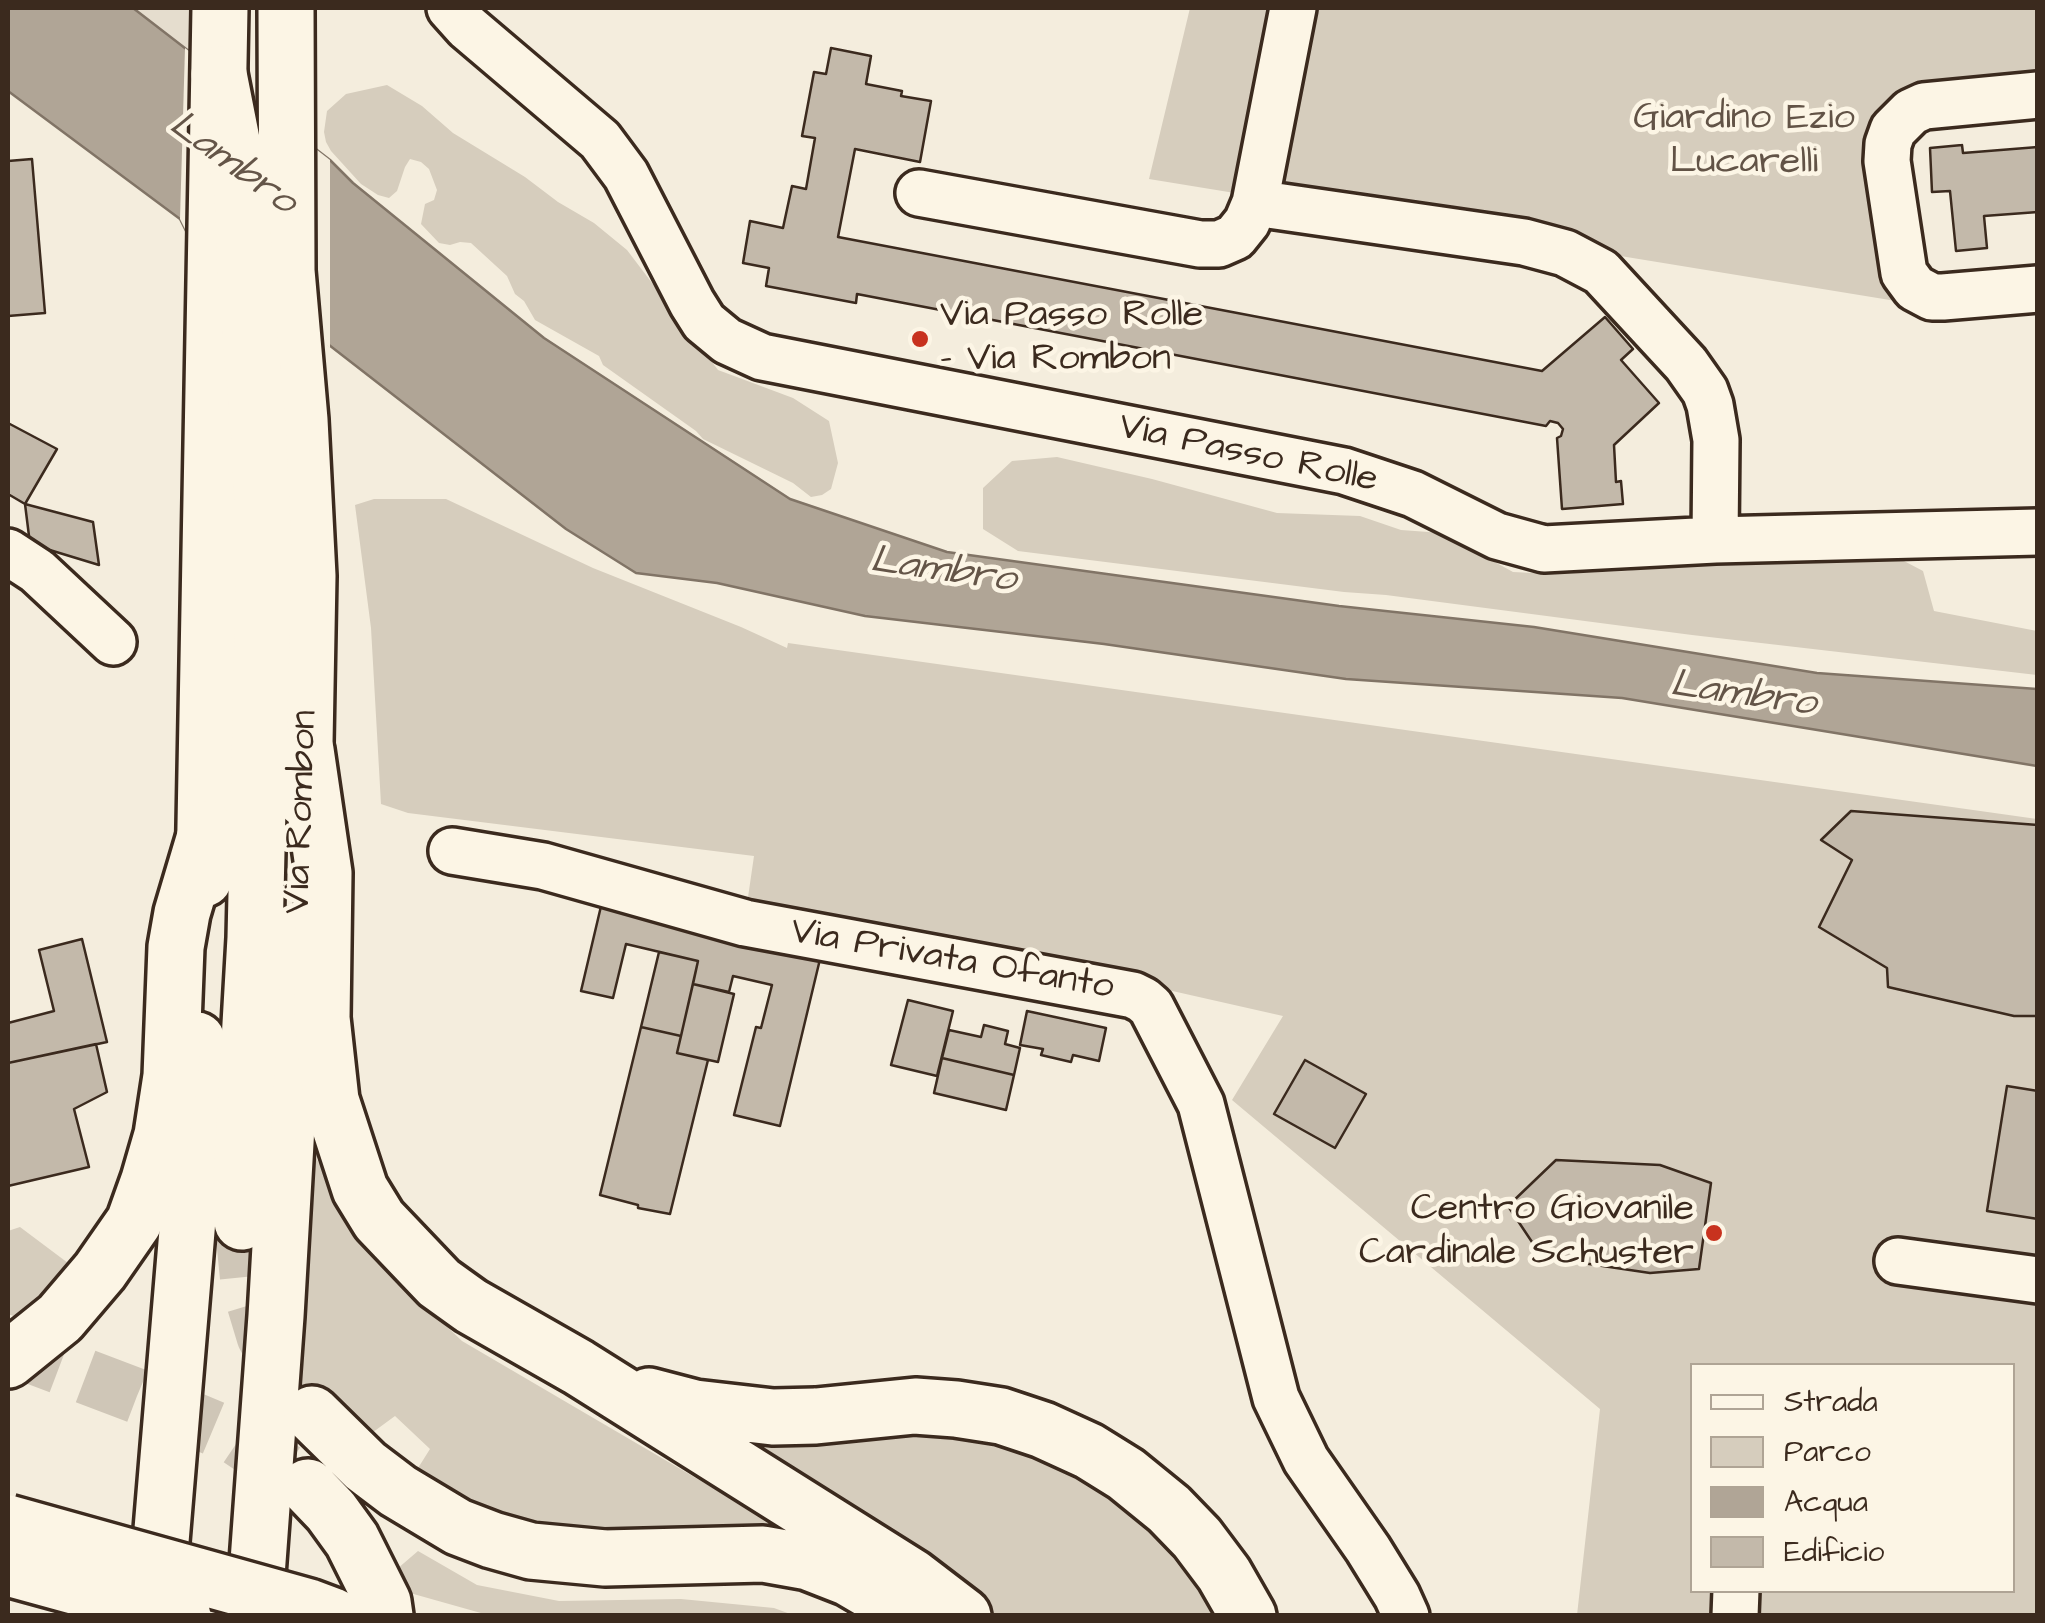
<!DOCTYPE html>
<html>
<head>
<meta charset="utf-8">
<style>
	body { margin:0 }
	#map { position:relative; width:2045px; height:1623px; overflow:hidden; background:#f4eddd; font-family:"Architects Daughter",sans-serif }
	canvas { display:block }
	.frame { position:absolute; inset:0; border:10px solid #3b2a1e; pointer-events:none }
	.legend { position:absolute; left:1690px; top:1363px; width:325px; height:230px; box-sizing:border-box; background:#fcf5e5; border:2px solid #afa495; margin:0; padding:12px 18px; list-style:none; font-size:30px; color:#3b2a1e }
	.legend li { display:flex; align-items:center; gap:20px; height:50px }
	.legend b { width:50px; border:2px solid #afa495 }
</style>
</head>
<body>
<div id="map">
<canvas width="2045" height="1623"></canvas>
<div class="frame"></div>
<ul class="legend">
<li><b style="height:12px;background:#fcf5e5"></b>Strada</li>
<li><b style="height:28px;background:#d6cdbd"></b>Parco</li>
<li><b style="height:28px;background:#b0a596"></b>Acqua</li>
<li><b style="height:28px;background:#c3b9aa"></b>Edificio</li>
</ul>
</div>
<script>
const ctx = document.querySelector('canvas').getContext('2d');
ctx.lineJoin = 'round';
function fillPath(path, color) { ctx.fillStyle = color; ctx.fill(path, 'evenodd'); }
const toPath = rows => new Path2D(rows.map(r => 'M' + r).join(''));
function trace(path, color, width, dash) { ctx.strokeStyle = color; ctx.lineWidth = width; ctx.lineCap = dash ? 'butt' : 'round'; ctx.setLineDash(dash || []); ctx.stroke(path); }
function label(font, color, halo, rows, align = 'center') {
  ctx.font = font + ' "Architects Daughter",sans-serif'; ctx.lineWidth = 9; ctx.setLineDash([]); ctx.textBaseline = 'middle'; ctx.strokeStyle = halo; ctx.fillStyle = color; for (const [text, x, y, turn = 0] of rows) {
    ctx.save(); ctx.translate(x, y); ctx.rotate((+turn || 0) * Math.PI / 180); ctx.textAlign = isNaN(turn) ? turn : align; if (halo) ctx.strokeText(text, 0, 0); ctx.fillText(text, 0, 0); ctx.restore();
  }
}
fillPath(toPath([
	[133,8,220,8,219,74,185,48]
]), '#e5ddce');
fillPath(toPath([
	[1190,8,2037,8,2037,87,1947,95,1880,188,1896,301,1149,179],
	[387,85,422,106,453,133,525,177,558,202,594,223,627,250,718,370,793,398,829,421,838,463,831,489,822,495,811,497,793,483,703,439,696,431,603,365,599,356,535,320,524,301,515,294,507,276,471,243,460,242,450,245,439,243,421,224,425,204,434,200,437,190,429,169,421,162,410,159,405,167,397,191,389,198,378,195,361,184,331,151,326,142,324,132,327,111,346,94],
	[1057,457,1152,479,1277,513,1360,516,1401,530,1442,533,1513,572,1553,574,1627,571,1668,563,1885,551,1923,571,1934,611,2037,631,2037,675,1692,635,1386,595,1344,592,1018,551,983,529,983,488,1012,461],
	[374,499,446,499,593,568,741,627,787,648,788,643,2037,819,2037,1615,1577,1615,1600,1409,1232,1100,1283,1016,1168,990,746,911,754,856,408,813,381,804,371,628,355,505],
	[1692,1366,2012,1366,2012,1590,1692,1590],
	[310,1148,377,1260,462,1341,817,1549,525,1535,413,1476,430,1449,395,1416,365,1438,325,1391,295,1412],
	[20,1227,76,1269,27,1321,8,1314,8,1231],
	[921,1427,1026,1447,1143,1520,1218,1615,985,1615,708,1429],
	[418,1551,477,1585,559,1601,681,1599,774,1608,793,1615,488,1615,410,1593,397,1569]
]), '#d6cdbd');
const water = toPath([
	[8,8,133,8,330,160,353,183,544,338,790,499,947,552,1339,606,1534,627,1817,673,2037,689,2037,766,1622,698,1346,679,1104,644,865,616,717,583,636,573,566,529,217,258,187,233,180,219,8,91,8,8]
]);
fillPath(water, '#b0a596');
trace(water, '#817466', 2.5);
fillPath(toPath([
	[185,48,330,160,330,348,187,233,180,219]
]), '#f4eddd');
const building = toPath([
	[831,48,871,56,866,84,902,91,901,96,931,101,920,162,855,149,838,237,1542,371,1605,317,1633,349,1621,360,1659,403,1614,445,1616,482,1621,481,1623,504,1562,509,1557,438,1561,436,1563,429,1558,423,1550,421,1546,426,857,294,856,303,766,286,769,268,743,263,750,221,783,228,792,186,806,189,815,138,802,136,814,72,826,74,831,48],
	[1962,145,1963,153,2038,147,2038,212,1984,216,1987,248,1956,251,1950,191,1932,192,1930,148,1962,145],
	[32,159,45,313,8,316,8,161,32,159],
	[8,423,57,449,25,504,8,494,8,423],
	[25,504,93,522,99,565,30,544,25,504],
	[1851,811,2038,825,2038,1016,2014,1016,1888,987,1887,968,1819,927,1852,860,1821,840,1851,811],
	[602,902,821,955,780,1126,734,1115,756,1027,761,1028,772,985,733,976,729,992,693,984,698,961,626,944,613,998,581,991,602,902],
	[82,939,107,1042,8,1063,8,1023,54,1011,39,950,82,939],
	[659,952,698,961,681,1036,641,1027,659,952],
	[693,984,734,994,718,1062,677,1053,693,984],
	[908,1000,953,1011,937,1076,891,1065,908,1000],
	[1027,1011,1106,1028,1099,1061,1073,1055,1071,1062,1041,1055,1043,1049,1020,1045,1027,1011],
	[984,1025,1008,1031,1005,1044,1020,1048,1014,1075,942,1058,949,1030,981,1037,984,1025],
	[641,1027,681,1036,677,1053,708,1060,670,1214,638,1208,638,1205,600,1195,641,1027],
	[96,1044,107,1092,74,1109,89,1167,8,1186,8,1063,96,1044],
	[942,1058,1014,1075,1006,1110,934,1093,942,1058],
	[1305,1060,1366,1094,1335,1148,1274,1114,1305,1060],
	[2007,1086,2038,1091,2038,1219,1987,1211,2007,1086],
	[1556,1160,1660,1165,1711,1183,1699,1269,1650,1273,1542,1257,1508,1206,1556,1160]
]);
fillPath(building, '#c3b9aa');
trace(building, '#3b2a1e', 2.5);
trace(toPath([
	[242,1222,248,1283,264,1336,276,1358],
	[8,1347,137,1396,237,1438,302,1482]
]), '#cfc6b7', 55, [55, 28]);
const minor = toPath([
	[450,8,467,27,600,140,626,175,692,303,704,322,727,341,762,357,1344,471,1413,494,1497,536,1544,549,1715,540,2038,532],
	[2038,95,1924,106,1911,112,1893,130,1888,144,1887,161,1904,273,1915,288,1932,297,1943,297,2038,289],
	[919,193,1200,244,1219,244,1235,237,1247,222,1255,203,1293,8],
	[1255,203,1524,242,1565,253,1601,272,1686,364,1705,391,1710,405,1716,440,1715,540],
	[8,552,37,571,113,642],
	[452,851,543,866,745,923,1133,995,1143,1000,1151,1007,1201,1104,1276,1398,1306,1460,1368,1549,1397,1596,1406,1616],
	[1898,1261,2038,1280],
	[1735,1616,1736,1590]
]);
const major = toPath([
	[286,8,287,271,300,420,308,576,304,799],
	[204,879,220,8],
	[155,1613,188,1219,197,1040],
	[254,1616,276,1316,298,935]
]);
const highway = toPath([
	[219,74,242,191,245,279,258,424,264,546,255,938,240,1196,242,1222],
	[306,750,324,873,322,1018,331,1100,360,1189,379,1220,439,1283,471,1306,578,1367,912,1577,963,1616],
	[8,1360,60,1318,100,1271,134,1222,149,1180,162,1135,171,1076,176,947,182,913,207,829],
	[649,1396,695,1408,773,1417,816,1416,915,1406,956,1409,1001,1416,1043,1430,1089,1451,1126,1474,1169,1509,1197,1538,1224,1574,1248,1616],
	[312,1414,365,1466,398,1491,458,1527,492,1540,531,1551,605,1558,763,1554,808,1562,849,1578,895,1605],
	[308,1487,331,1511,352,1540,383,1602,385,1616]
]);
trace(minor, '#3b2a1e', 52);
trace(major, '#3b2a1e', 62);
trace(highway, '#3b2a1e', 62);
trace(minor, '#fcf5e5', 45);
trace(major, '#fcf5e5', 55);
trace(highway, '#fcf5e5', 55);
const highwayBridge = toPath([
	[8,1523,309,1607,333,1616],
	[8,1568,183,1616]
]);
trace(highwayBridge, '#3b2a1e', 62, []);
trace(highwayBridge, '#fcf5e5', 55);
for (const [x, y, r, color] of [
	[920,339,10,"#c8321e"],
	[1714,1233,10,"#c8321e"]
]) { const dot = new Path2D(); dot.arc(x, y, r, 0, 2 * Math.PI); ctx.fillStyle = color; ctx.fill(dot); trace(dot, '#fcf5e5', 4); }
label('38px', '#625346', '#fcf5e5', [
	["Giardino Ezio",1744,120],
	["Lucarelli",1744,164]
]);
label('38px', '#3b2a1e', '#fcf5e5', [
	["Via Passo Rolle",940,317],
	["- Via Rombon",940,361],
	["Centro Giovanile",1694,1211,"right"],
	["Cardinale Schuster",1694,1255,"right"]
], 'left');
label('38px', '#3b2a1e', '#fcf5e5', [
	["Via Passo Rolle",1248,455,12],
	["Via Rombon",303,812,-88],
	["Via Privata Ofanto",952,961,10]
]);
label('italic 40px', '#645548', '#fcf5e5', [
	["Lambro",232,165,36],
	["Lambro",943,572,8],
	["Lambro",1743,696,8]
]);
</script>
</body>
</html>
